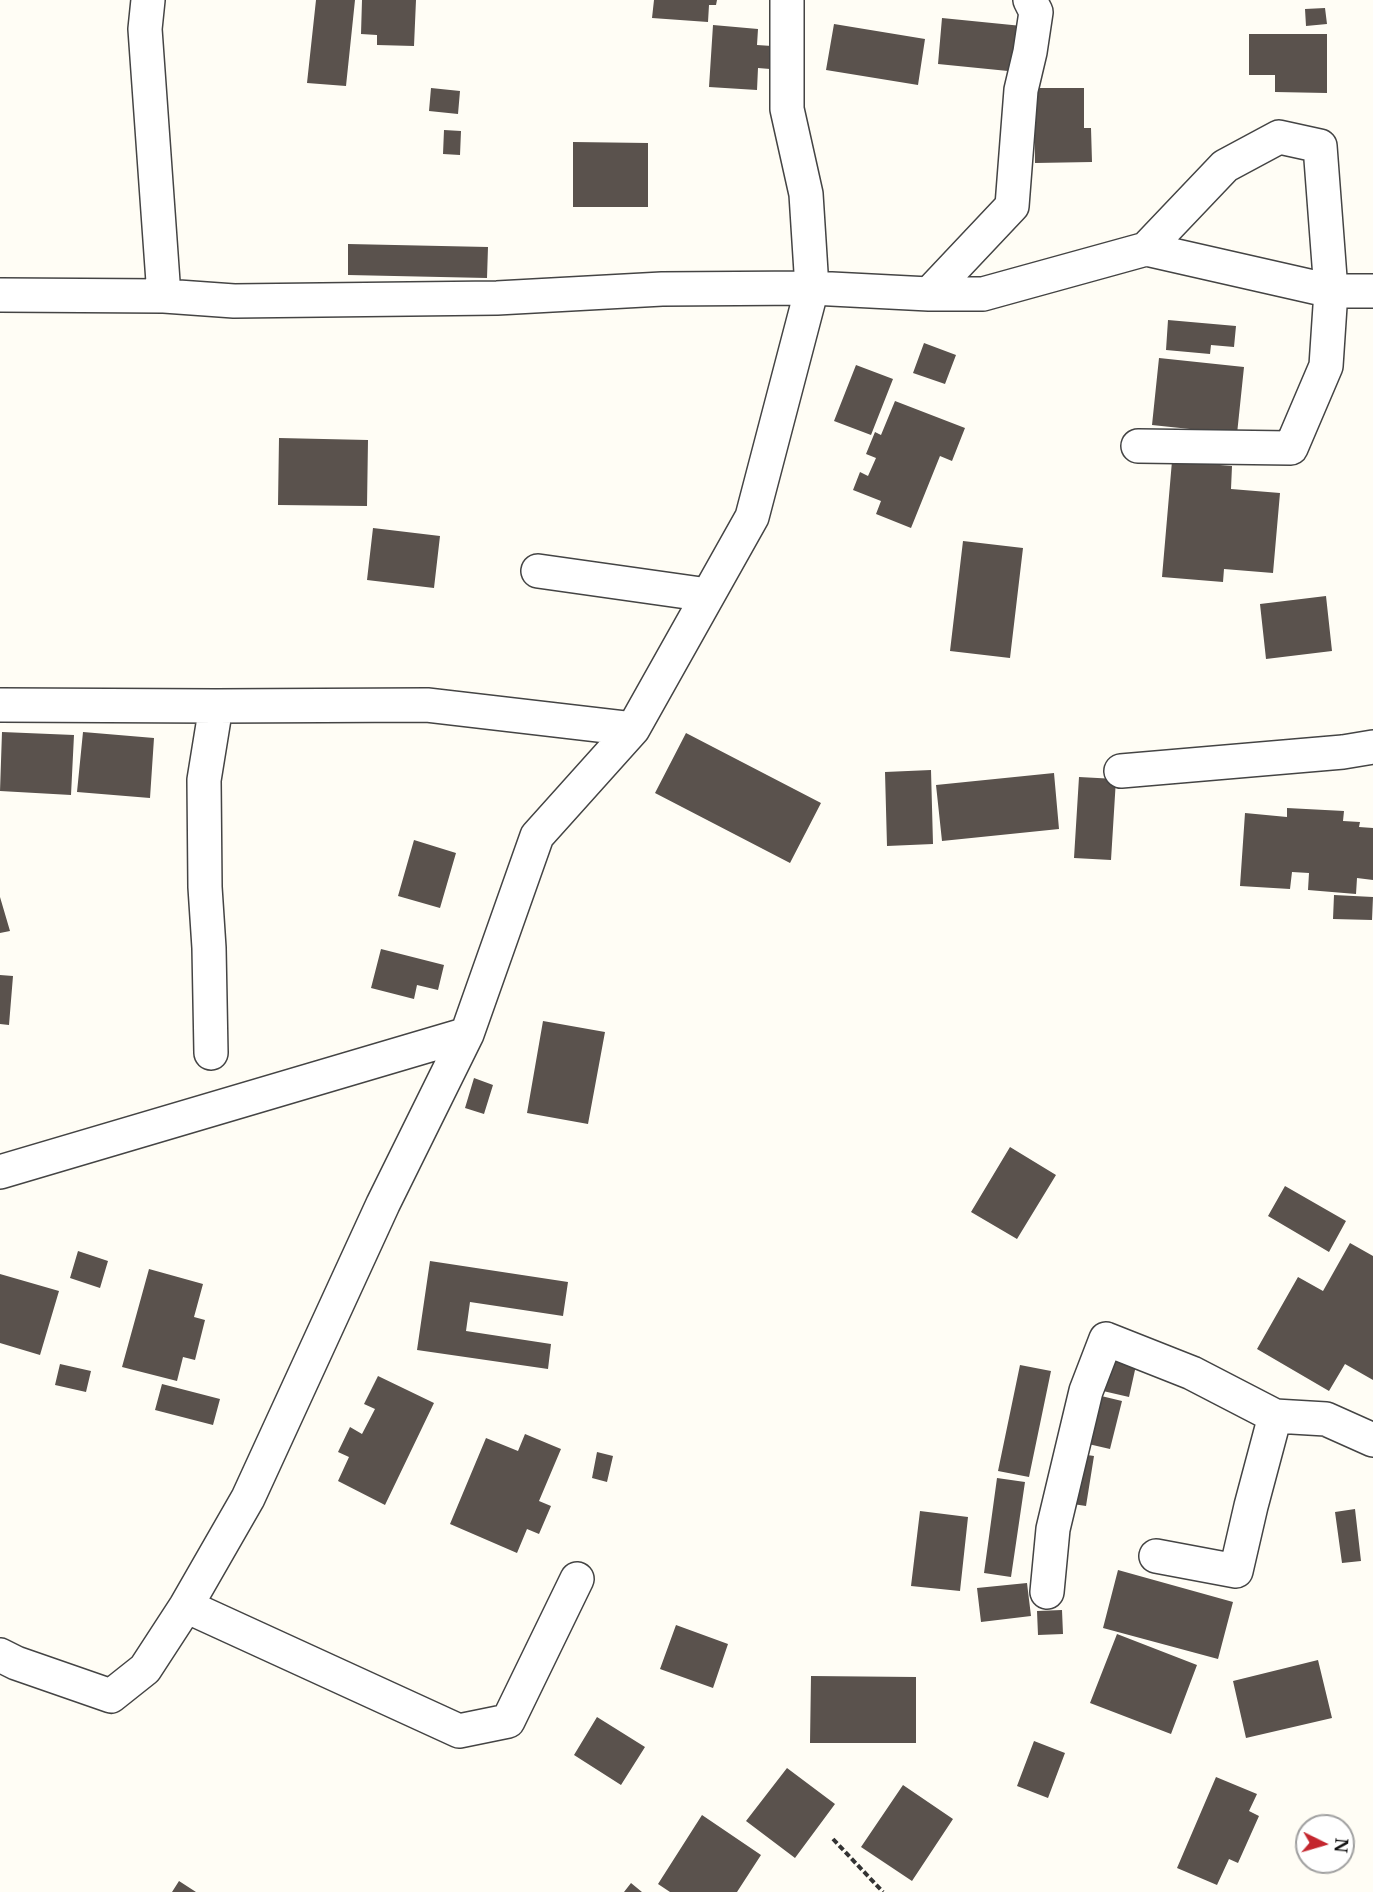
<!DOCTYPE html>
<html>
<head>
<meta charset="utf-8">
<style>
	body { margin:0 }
	#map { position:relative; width:1373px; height:1892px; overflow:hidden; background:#fffdf5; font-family:"Libre Baskerville",serif }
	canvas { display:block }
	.north { position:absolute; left:1295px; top:1814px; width:60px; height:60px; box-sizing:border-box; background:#fff; border:2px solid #a0a0a0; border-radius:50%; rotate:95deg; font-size:16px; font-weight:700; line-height:24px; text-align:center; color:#111 }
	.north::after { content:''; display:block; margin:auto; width:21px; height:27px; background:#c4262e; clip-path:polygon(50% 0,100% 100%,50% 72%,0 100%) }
</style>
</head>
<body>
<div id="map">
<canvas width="1373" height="1892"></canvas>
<div class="north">N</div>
</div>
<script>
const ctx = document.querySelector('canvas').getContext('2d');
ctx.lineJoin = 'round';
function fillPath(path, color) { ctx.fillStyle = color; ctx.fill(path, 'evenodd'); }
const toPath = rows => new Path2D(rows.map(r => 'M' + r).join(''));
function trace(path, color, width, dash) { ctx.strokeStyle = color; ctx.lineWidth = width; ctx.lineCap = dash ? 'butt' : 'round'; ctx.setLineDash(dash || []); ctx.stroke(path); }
fillPath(toPath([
	[316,0,355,0,346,86,307,83],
	[362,0,416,0,414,46,377,45,377,35,361,34],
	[654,0,717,0,716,5,709,5,708,22,652,18],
	[1325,8,1327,24,1306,26,1305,9],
	[942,18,1022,26,1018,72,938,64],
	[834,24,925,39,918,85,826,70],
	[713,25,758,29,757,45,772,46,770,69,758,68,757,90,709,87],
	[1249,34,1327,34,1327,93,1275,92,1275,75,1249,75],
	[431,88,460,91,458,114,429,111],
	[1034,88,1084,88,1084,128,1091,128,1092,162,1035,163],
	[444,130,461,131,460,155,443,154],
	[573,142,648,143,648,207,573,207],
	[348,244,488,247,487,278,348,275],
	[1168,320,1236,326,1234,347,1211,345,1210,354,1166,350],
	[924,343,956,355,945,384,913,373],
	[1159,358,1244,367,1237,434,1152,425],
	[856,365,893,379,871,435,834,421],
	[895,401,965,428,952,461,940,456,911,528,876,514,881,501,853,490,860,472,868,476,876,458,866,454,875,432,881,435],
	[279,438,368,440,367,506,278,505],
	[1172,461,1232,466,1231,489,1280,493,1273,573,1224,569,1223,582,1162,577],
	[373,528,440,536,434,588,367,580],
	[963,541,1023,548,1010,658,950,651],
	[1326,596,1332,651,1266,659,1260,604],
	[2,732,74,735,71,795,0,791],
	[83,732,154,738,150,798,77,792],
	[686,733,821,803,790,863,655,793],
	[931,770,933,844,887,846,885,772],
	[1054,773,1059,829,942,841,936,785],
	[1079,777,1116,779,1111,860,1074,858],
	[1287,808,1344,811,1343,821,1360,822,1359,827,1373,828,1373,880,1357,878,1356,894,1308,890,1309,873,1292,872,1290,889,1240,886,1245,813,1287,817],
	[414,840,456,853,440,908,398,896],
	[1334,895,1373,897,1372,920,1333,919],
	[0,897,10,931,0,933],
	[381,949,444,965,438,990,417,985,414,999,371,988],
	[0,975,13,976,9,1025,0,1024],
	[543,1021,605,1032,588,1124,527,1113],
	[474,1078,493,1085,484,1114,465,1108],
	[1010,1147,1056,1175,1017,1239,971,1212],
	[1285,1186,1346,1221,1329,1252,1268,1216],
	[1350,1243,1373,1256,1373,1380,1345,1364,1329,1391,1257,1349,1298,1277,1323,1291],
	[78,1251,108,1261,100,1288,70,1278],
	[430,1261,568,1282,563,1316,470,1302,466,1331,551,1344,548,1369,417,1350],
	[149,1269,203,1284,194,1317,205,1320,195,1360,183,1357,177,1381,122,1367],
	[0,1274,59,1291,40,1355,0,1343],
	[1111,1355,1137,1361,1129,1397,1103,1391],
	[60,1364,91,1371,86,1392,55,1385],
	[1020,1365,1051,1371,1029,1477,998,1471],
	[378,1376,434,1403,385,1505,338,1481,349,1457,338,1452,350,1427,362,1434,375,1409,364,1404],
	[162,1384,220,1399,213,1425,155,1410],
	[1097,1395,1122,1401,1110,1449,1084,1443],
	[525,1434,561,1449,539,1501,551,1506,539,1534,527,1529,517,1553,450,1524,486,1438,518,1451],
	[597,1452,613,1456,607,1482,592,1478],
	[1074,1453,1094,1456,1086,1506,1066,1503],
	[997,1478,1025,1482,1011,1577,984,1573],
	[1355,1509,1361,1561,1342,1563,1335,1512],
	[920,1511,968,1517,960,1591,911,1586],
	[1118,1570,1233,1602,1218,1659,1103,1628],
	[1027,1583,1031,1616,981,1622,977,1588],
	[1062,1610,1063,1634,1038,1635,1037,1611],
	[676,1625,728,1644,713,1688,660,1669],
	[1117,1634,1197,1665,1171,1734,1090,1703],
	[1318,1660,1332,1718,1246,1738,1233,1681],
	[811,1676,916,1677,916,1743,810,1743],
	[597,1717,645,1747,621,1785,574,1755],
	[1034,1741,1065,1753,1048,1798,1017,1786],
	[787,1768,835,1804,795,1858,746,1821],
	[1216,1777,1257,1794,1249,1811,1259,1816,1238,1863,1229,1859,1217,1885,1177,1868],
	[903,1785,953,1819,912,1881,861,1847],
	[702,1815,761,1855,737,1892,670,1892,658,1884],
	[179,1881,196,1892,172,1892],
	[631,1883,642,1892,624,1892]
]), '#5a524d');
const minor = toPath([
	[148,0,145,29,164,296],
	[929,294,1012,206,1021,90,1030,52,1036,12,1030,0],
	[0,295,164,296,234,301,497,298,662,289,812,288,929,294,983,294,1146,249,1331,291,1373,291],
	[1138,446,1291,448,1326,366,1331,291,1320,146,1279,137,1225,166,1146,249],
	[538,571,708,595],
	[0,705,216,706,427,705,633,729],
	[1121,771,1343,752,1373,747],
	[211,1053,209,948,205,887,204,780,216,706],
	[0,1172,467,1034],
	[1156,1556,1236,1571,1251,1506,1275,1416,1326,1419,1373,1440],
	[1047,1592,1053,1529,1086,1391,1106,1339,1192,1373,1275,1416],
	[186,1606,459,1731,508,1721,577,1579],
	[0,1655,16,1663,111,1696,145,1669,186,1606,248,1498,383,1204,467,1034,537,836,633,729,752,517,812,288,806,194,787,109,787,0]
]);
trace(minor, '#444', 36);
trace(toPath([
	[833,1839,883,1892]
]), '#333', 4, [6, 3]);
trace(minor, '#fff', 33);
</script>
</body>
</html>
